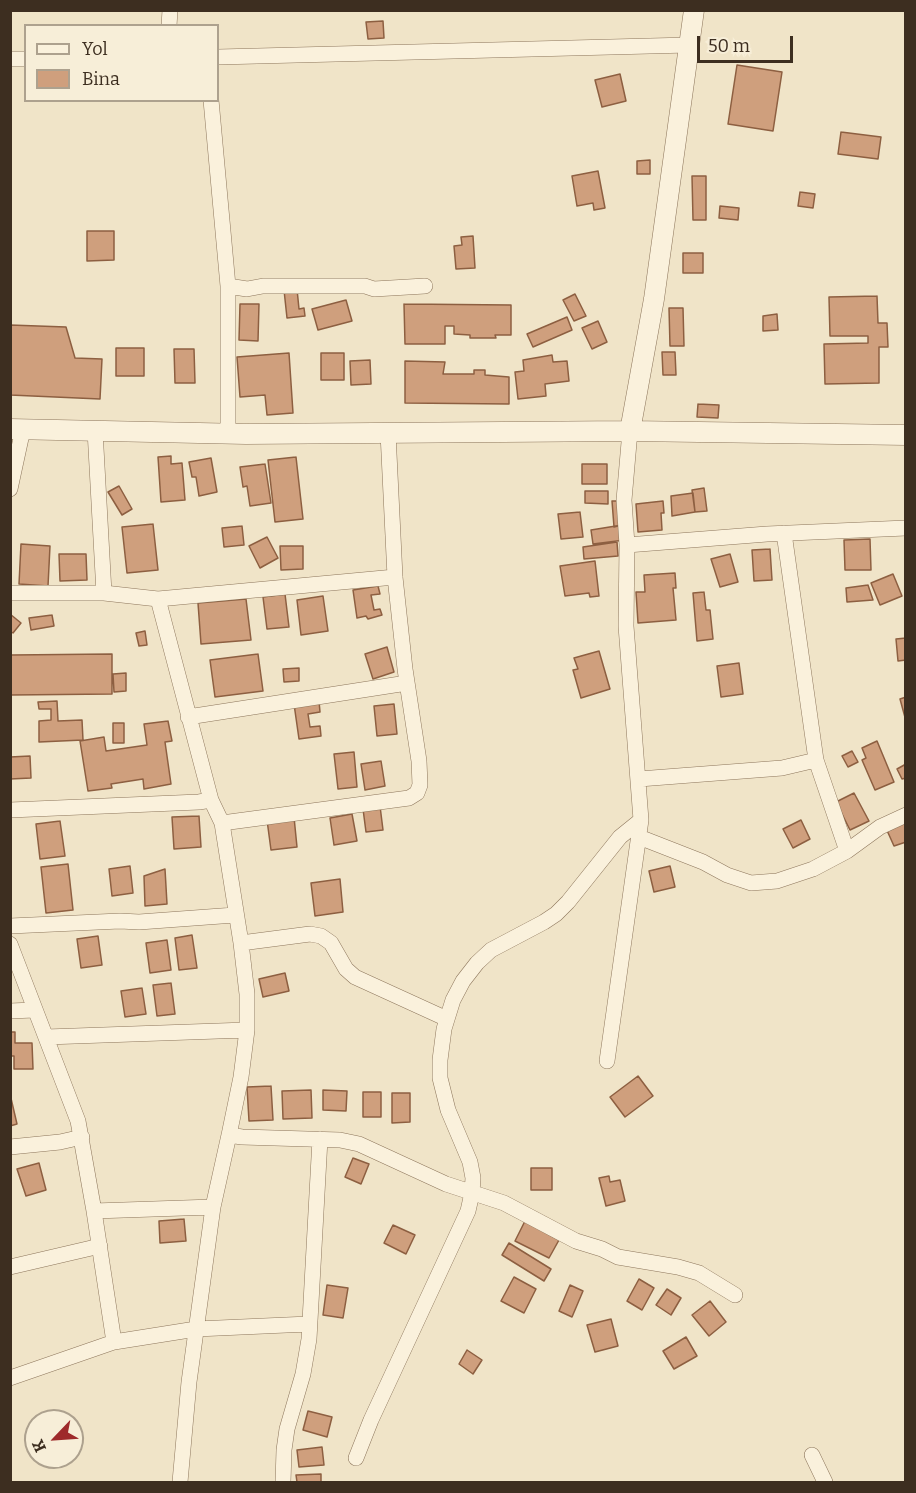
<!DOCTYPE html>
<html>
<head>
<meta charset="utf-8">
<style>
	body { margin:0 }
	#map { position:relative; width:916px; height:1493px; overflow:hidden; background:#f0e4c8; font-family:Bitter,serif }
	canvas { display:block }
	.frame { position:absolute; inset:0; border:12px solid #3d2e20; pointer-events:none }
	.legend { position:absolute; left:24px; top:24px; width:195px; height:78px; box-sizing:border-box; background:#f7eed8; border:2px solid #ada18e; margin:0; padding:8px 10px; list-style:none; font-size:18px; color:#3d2e20 }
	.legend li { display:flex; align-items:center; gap:12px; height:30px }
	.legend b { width:30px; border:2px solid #ada18e }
	.north { position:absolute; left:24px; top:1409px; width:60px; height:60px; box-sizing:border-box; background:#f7eed8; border:2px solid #ada18e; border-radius:50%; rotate:245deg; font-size:16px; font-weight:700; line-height:24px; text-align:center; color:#3d2e20 }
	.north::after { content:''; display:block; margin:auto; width:21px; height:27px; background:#9e2a2b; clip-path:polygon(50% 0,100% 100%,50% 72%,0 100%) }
	.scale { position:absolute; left:697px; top:36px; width:96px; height:27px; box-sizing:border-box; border:3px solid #3d2e20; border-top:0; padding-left:8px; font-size:18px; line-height:21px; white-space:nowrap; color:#3d2e20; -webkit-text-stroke:4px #f7eed8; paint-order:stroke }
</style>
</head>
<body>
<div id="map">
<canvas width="916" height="1493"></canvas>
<div class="frame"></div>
<ul class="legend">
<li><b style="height:8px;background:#faf1dc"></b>Yol</li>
<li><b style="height:16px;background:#cf9f7d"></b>Bina</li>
</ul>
<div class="north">K</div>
<div class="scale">50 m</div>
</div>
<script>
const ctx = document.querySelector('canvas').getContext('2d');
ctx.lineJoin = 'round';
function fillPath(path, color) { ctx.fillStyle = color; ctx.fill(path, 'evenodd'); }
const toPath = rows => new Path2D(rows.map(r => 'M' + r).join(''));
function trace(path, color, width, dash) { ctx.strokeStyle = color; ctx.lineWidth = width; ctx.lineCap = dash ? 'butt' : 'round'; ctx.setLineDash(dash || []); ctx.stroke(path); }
const building = toPath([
	[383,21,384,38,368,39,366,22,383,21],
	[737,65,782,72,773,131,728,124,737,65],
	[620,74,626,101,602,107,595,80,620,74],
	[841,132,881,137,878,159,838,154,841,132],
	[650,160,650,174,637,174,637,161,650,160],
	[598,171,605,208,594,210,593,203,577,206,572,176,598,171],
	[692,176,706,176,706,220,693,220,692,176],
	[800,192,815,194,813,208,798,206,800,192],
	[720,206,739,208,738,220,719,218,720,206],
	[87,231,114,231,114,260,87,261,87,231],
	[473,236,475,268,456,269,454,246,462,245,461,237,473,236],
	[683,253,703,253,703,273,683,273,683,253],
	[297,289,299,309,304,308,305,316,287,318,284,290,297,289],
	[575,294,586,316,574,321,563,300,575,294],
	[877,296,878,323,887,323,888,347,879,347,879,383,825,384,824,344,868,343,868,336,830,336,829,297,877,296],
	[346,300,352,321,318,330,312,309,346,300],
	[240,304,259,304,258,341,239,340,240,304],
	[404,304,511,305,511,335,495,335,496,338,470,338,470,335,454,334,454,326,445,326,445,344,405,344,404,304],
	[669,308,683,308,684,346,670,346,669,308],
	[777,314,778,330,763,331,763,316,777,314],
	[567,317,572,330,533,347,527,334,567,317],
	[598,321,607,342,592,349,582,328,598,321],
	[10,325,66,327,75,358,102,359,100,399,10,395,10,325],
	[116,348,144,348,144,376,116,376,116,348],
	[174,349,194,349,195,383,175,383,174,349],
	[662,352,675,352,676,375,663,375,662,352],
	[289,353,293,413,267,415,265,395,240,397,237,357,289,353],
	[321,353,344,353,344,380,321,380,321,353],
	[552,355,553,362,567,361,569,381,545,384,546,396,518,399,515,372,524,371,523,360,552,355],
	[370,360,371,384,351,385,350,361,370,360],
	[405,361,445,362,443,374,474,374,474,370,485,370,485,375,509,377,509,404,405,403,405,361],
	[698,404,719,405,718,418,697,417,698,404],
	[171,456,171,464,182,463,185,500,161,502,158,457,171,456],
	[296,457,303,519,275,522,268,460,296,457],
	[211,458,217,492,199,496,196,477,192,477,189,462,211,458],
	[265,464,271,503,250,506,247,486,243,487,240,467,265,464],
	[582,464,607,464,607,484,582,484,582,464],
	[119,486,132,509,122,515,108,492,119,486],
	[704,488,707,511,695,512,692,490,704,488],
	[585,491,608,491,608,504,585,503,585,491],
	[693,493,695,512,672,516,671,496,693,493],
	[612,501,622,501,622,525,614,527,612,501],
	[663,501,664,513,661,513,662,530,638,532,636,504,663,501],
	[580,512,583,537,561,539,558,514,580,512],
	[153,524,158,570,127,573,122,527,153,524],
	[622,525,625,540,593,544,591,530,622,525],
	[242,526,244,545,224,547,222,528,242,526],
	[267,537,278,558,260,568,249,546,267,537],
	[870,539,871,570,845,570,844,540,870,539],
	[617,542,618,556,584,559,583,547,617,542],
	[21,544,50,546,48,586,19,584,21,544],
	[280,546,303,546,303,569,281,570,280,546],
	[770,549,772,580,754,581,752,550,770,549],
	[59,554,86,554,87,580,60,581,59,554],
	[730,554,738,582,720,587,711,559,730,554],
	[595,561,599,596,590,597,589,593,565,596,560,566,595,561],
	[675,573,676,588,673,588,676,620,638,623,636,592,645,592,644,575,675,573],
	[893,574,902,596,880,605,871,583,893,574],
	[868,585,873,600,847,602,846,588,868,585],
	[378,586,380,594,371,595,374,610,380,609,382,615,368,619,366,616,357,618,353,590,378,586],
	[704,592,706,610,710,610,713,639,697,641,693,593,704,592],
	[285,594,289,627,267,629,263,597,285,594],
	[323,596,328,631,301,635,297,600,323,596],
	[246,599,251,640,201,644,198,603,246,599],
	[10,614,21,623,13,633,10,631,10,614],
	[52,615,54,626,31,630,29,618,52,615],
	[145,631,147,645,139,646,136,633,145,631],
	[906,638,906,660,898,661,896,639,906,638],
	[387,647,394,672,373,679,365,654,387,647],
	[599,651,610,689,581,698,573,670,578,669,574,658,599,651],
	[112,654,112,694,10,695,11,655,112,654],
	[258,654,263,691,215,697,210,660,258,654],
	[739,663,743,694,721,697,717,666,739,663],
	[299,668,299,681,284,682,283,669,299,668],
	[126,673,126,691,114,692,113,674,126,673],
	[906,697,906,721,900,699,906,697],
	[57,701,58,721,82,720,83,740,39,742,39,721,51,720,51,709,39,709,38,702,57,701],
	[319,701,320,712,308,714,310,727,320,726,321,736,299,739,294,704,319,701],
	[394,704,397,734,377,736,374,706,394,704],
	[168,721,172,741,165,742,171,784,144,789,143,779,111,784,112,788,88,791,80,741,104,737,106,751,147,745,144,724,168,721],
	[113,723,124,723,124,743,113,743,113,723],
	[877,741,894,782,875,790,862,760,866,758,862,748,877,741],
	[852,751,858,762,848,767,842,756,852,751],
	[354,752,357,787,338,789,334,754,354,752],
	[30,756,31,778,10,779,10,757,30,756],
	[381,761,385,786,365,790,361,764,381,761],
	[906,764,906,778,902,779,897,769,906,764],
	[854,793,869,821,850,830,836,802,854,793],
	[380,806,383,830,366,832,363,809,380,806],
	[352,814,357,841,334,845,330,818,352,814],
	[199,816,201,847,174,849,172,817,199,816],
	[294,817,297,847,271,850,267,820,294,817],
	[906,817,906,842,894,846,885,826,906,817],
	[801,820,810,839,793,848,783,829,801,820],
	[60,821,65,856,40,859,36,824,60,821],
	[68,864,73,910,46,913,41,867,68,864],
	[130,866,133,893,112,896,109,869,130,866],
	[670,866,675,887,654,892,649,871,670,866],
	[165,869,167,904,145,906,144,876,165,869],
	[340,879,343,912,315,916,311,883,340,879],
	[192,935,197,968,179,970,175,938,192,935],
	[98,936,102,965,81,968,77,939,98,936],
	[167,940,171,970,150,973,146,943,167,940],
	[285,973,289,991,263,997,259,979,285,973],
	[171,983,175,1014,157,1016,153,985,171,983],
	[142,988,146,1014,125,1017,121,991,142,988],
	[10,1032,15,1032,15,1043,32,1043,33,1069,14,1069,14,1056,10,1056,10,1032],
	[638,1076,653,1096,625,1117,610,1097,638,1076],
	[271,1086,273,1120,249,1121,247,1087,271,1086],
	[311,1090,312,1118,283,1119,282,1091,311,1090],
	[323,1090,347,1091,346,1111,323,1110,323,1090],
	[363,1092,381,1092,381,1117,363,1117,363,1092],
	[392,1093,410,1093,410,1122,392,1123,392,1093],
	[10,1094,17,1124,10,1126,10,1094],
	[353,1158,369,1164,361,1184,345,1177,353,1158],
	[39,1163,46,1190,26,1196,17,1169,39,1163],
	[531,1168,552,1168,552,1190,531,1190,531,1168],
	[609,1176,610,1182,620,1180,625,1201,606,1206,599,1178,609,1176],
	[184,1219,186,1241,160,1243,159,1221,184,1219],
	[525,1221,559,1240,549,1258,515,1241,525,1221],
	[393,1225,415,1235,406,1254,384,1243,393,1225],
	[509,1243,551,1269,544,1281,502,1255,509,1243],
	[514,1277,536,1289,524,1313,501,1301,514,1277],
	[639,1279,654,1288,642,1310,627,1301,639,1279],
	[327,1285,348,1288,343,1318,323,1315,327,1285],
	[570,1285,583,1291,572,1317,559,1311,570,1285],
	[667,1289,681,1298,671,1315,656,1305,667,1289],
	[710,1301,726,1322,709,1336,692,1315,710,1301],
	[611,1319,618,1346,595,1352,587,1325,611,1319],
	[686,1337,697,1356,674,1369,663,1351,686,1337],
	[467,1350,482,1360,473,1374,459,1364,467,1350],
	[308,1411,332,1417,327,1437,303,1430,308,1411],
	[322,1447,324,1465,299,1467,297,1450,322,1447],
	[321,1474,321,1482,297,1482,296,1475,321,1474]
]);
fillPath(building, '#cf9f7d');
trace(building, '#8d5f41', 1.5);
const minor = toPath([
	[169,26,170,10],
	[218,57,689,45],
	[10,59,26,59],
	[211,100,228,286],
	[95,430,104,593],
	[228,433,228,286,247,289,263,286,365,286,374,289,425,286],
	[10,489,23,429],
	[784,533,816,760,847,851],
	[627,545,767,534,906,528],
	[10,593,104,593,158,599,395,577],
	[158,599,211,800,222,823,241,943,247,994,247,1030,241,1077,229,1135,242,1137,340,1140,359,1144,446,1184,504,1203,576,1241,602,1249,618,1257,678,1267,699,1273,735,1295],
	[188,717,407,683],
	[639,779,782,768,816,760],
	[10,810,199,802,211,800],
	[222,823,409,798,417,793,420,785,419,761,405,669,395,577,388,433],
	[639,837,703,862,727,875,751,883,777,881,813,869,847,851,880,827,906,815],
	[10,926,120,921,139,922,235,915],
	[241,943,310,934,321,936,331,943,346,969,355,977,447,1019],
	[10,944,78,1121,94,1211,114,1342],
	[10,1011,34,1010],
	[46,1037,247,1030],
	[607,1061,641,820,626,626,627,545,624,500,630,431],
	[10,1147,60,1142,82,1137],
	[94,1211,213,1207],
	[10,1267,100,1246],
	[10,1378,114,1342,196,1329,309,1324],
	[812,1455,825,1482],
	[356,1458,371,1420,468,1211,472,1193,473,1178,470,1162,448,1110,440,1078,440,1060,444,1029,453,1000,463,981,477,963,491,950,544,922,556,914,568,902,620,837,641,820],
	[180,1482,189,1382,213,1207,229,1135],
	[283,1482,284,1450,287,1429,303,1374,309,1339,320,1139]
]);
const tertiary = toPath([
	[10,429,246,434,630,431,906,435],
	[630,431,654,299,694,10]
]);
trace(minor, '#8d765c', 16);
trace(tertiary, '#8d765c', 21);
trace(minor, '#faf1dc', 15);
trace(tertiary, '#faf1dc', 20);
</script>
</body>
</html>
